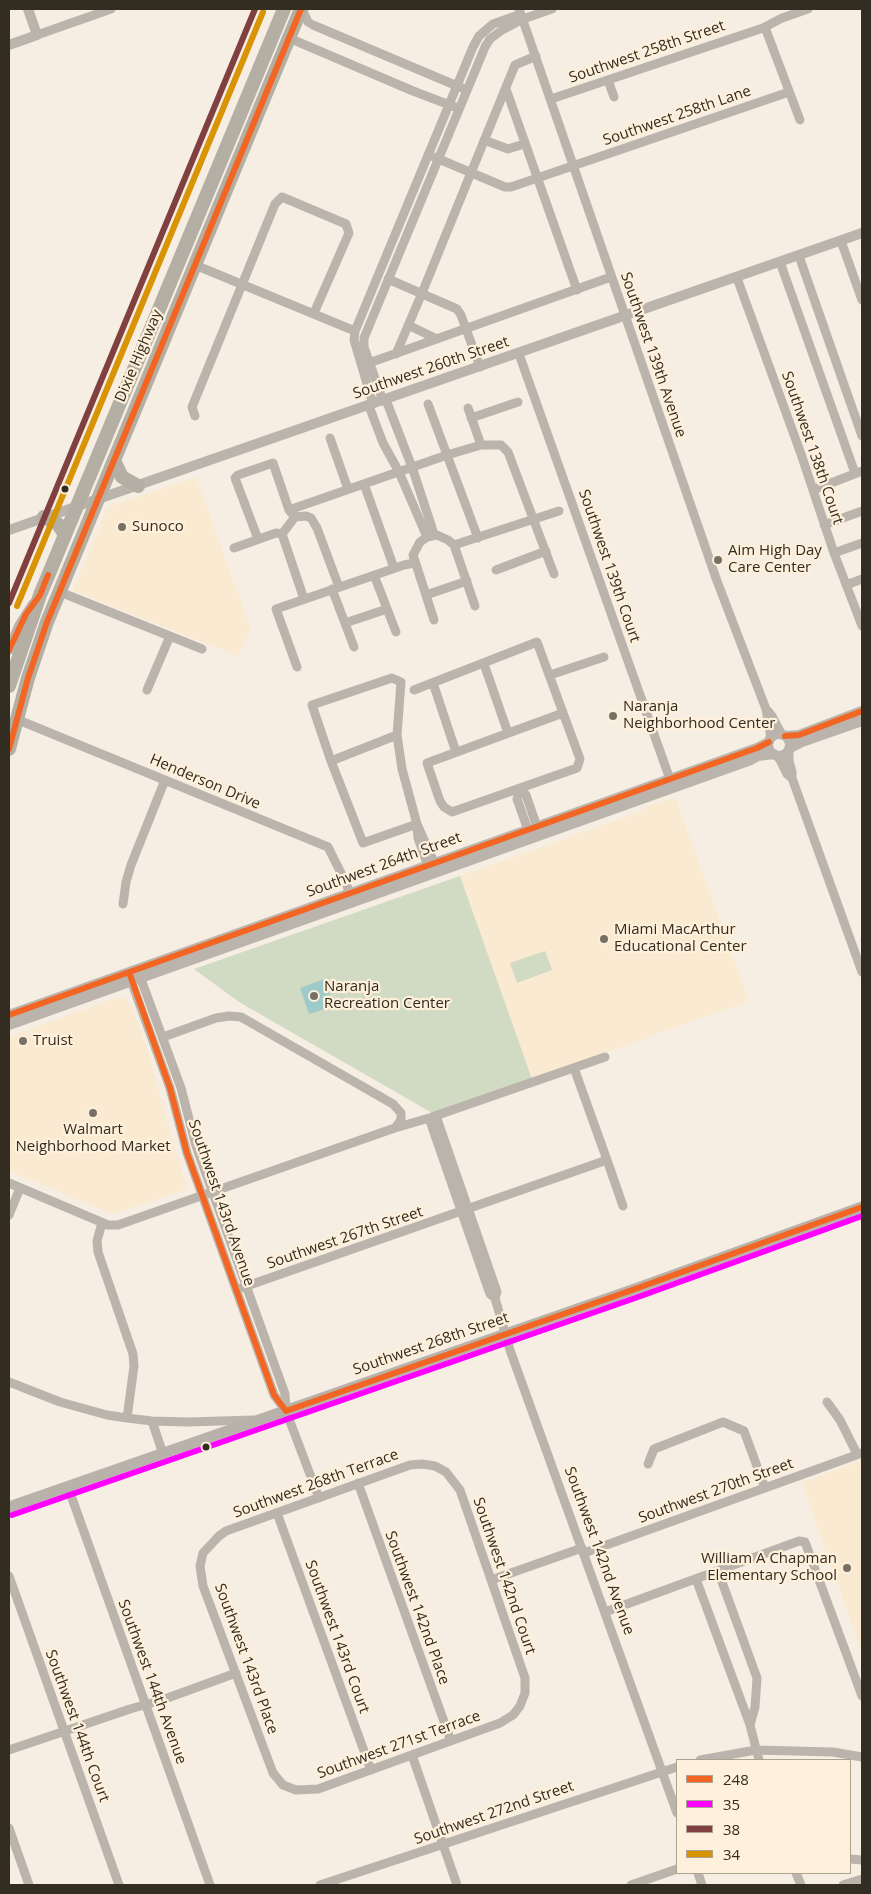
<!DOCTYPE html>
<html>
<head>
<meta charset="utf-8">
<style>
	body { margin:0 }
	#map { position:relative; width:871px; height:1894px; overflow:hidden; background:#f6eee2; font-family:"Open Sans",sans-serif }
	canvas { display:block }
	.frame { position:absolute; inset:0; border:10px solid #322c21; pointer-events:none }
	.legend { position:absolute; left:676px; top:1759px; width:175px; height:115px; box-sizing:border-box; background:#fef0da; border:1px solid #aca290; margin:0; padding:6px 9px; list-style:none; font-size:15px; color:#322c21 }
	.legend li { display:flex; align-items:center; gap:10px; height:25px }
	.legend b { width:25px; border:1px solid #aca290 }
</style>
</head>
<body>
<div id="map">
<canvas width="871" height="1894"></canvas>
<div class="frame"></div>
<ul class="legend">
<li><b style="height:6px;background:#f26522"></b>248</li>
<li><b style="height:6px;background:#f0f"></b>35</li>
<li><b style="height:6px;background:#804040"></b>38</li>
<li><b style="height:6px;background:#d99405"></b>34</li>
</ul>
</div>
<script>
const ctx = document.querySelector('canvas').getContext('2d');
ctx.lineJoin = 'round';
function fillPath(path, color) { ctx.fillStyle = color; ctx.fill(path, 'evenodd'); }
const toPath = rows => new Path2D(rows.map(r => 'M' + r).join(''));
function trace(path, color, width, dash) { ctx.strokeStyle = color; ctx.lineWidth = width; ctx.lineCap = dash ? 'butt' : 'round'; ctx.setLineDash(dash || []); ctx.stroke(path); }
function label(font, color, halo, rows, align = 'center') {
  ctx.font = font + ' "Open Sans",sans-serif'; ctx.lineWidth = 4.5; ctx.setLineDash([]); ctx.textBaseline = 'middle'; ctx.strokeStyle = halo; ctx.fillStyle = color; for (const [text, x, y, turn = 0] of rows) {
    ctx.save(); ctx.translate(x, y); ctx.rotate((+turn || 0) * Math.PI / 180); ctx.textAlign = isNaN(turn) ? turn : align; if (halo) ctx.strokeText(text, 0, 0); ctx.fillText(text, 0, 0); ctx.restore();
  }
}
fillPath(toPath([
	[196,477,251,630,238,656,73,591,108,507],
	[675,797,749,1001,532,1079,460,876,640,812,647,807],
	[118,997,126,999,132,1008,148,1052,176,1153,188,1189,113,1214,9,1171,9,1037],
	[862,1460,862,1653,802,1483]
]), '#f9ead1');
fillPath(toPath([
	[460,876,532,1079,434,1114,239,1002,194,969],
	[545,951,552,970,517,983,510,963]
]), '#d1dac3');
fillPath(toPath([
	[324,979,330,995,322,999,325,1009,309,1014,300,988]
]), '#9ecac9');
trace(toPath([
	[302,9,308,22,313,25,462,88],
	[519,9,717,581,766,709,771,738],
	[763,28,766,30,800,120],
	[37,35,111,9],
	[289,38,413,91,455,107],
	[608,80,614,97],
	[506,89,577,290],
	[551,99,763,28,782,18,808,9],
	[484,140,508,149,524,144],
	[434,157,505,187,511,187,789,92],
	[841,241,862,300],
	[799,256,862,436],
	[780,262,855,473],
	[195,265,355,331],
	[737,278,801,454,834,553,862,626],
	[388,279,457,309,461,315,480,367],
	[408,325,437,339],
	[396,354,422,293,515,65,536,56],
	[519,354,672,785],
	[369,363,611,277],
	[386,400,412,467,434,534],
	[383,401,364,347,364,338,485,47,490,39,502,30,523,19,552,9],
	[373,404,354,340,355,331,473,47,479,36,493,24,521,14],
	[428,404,478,538],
	[369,406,383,443,399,472,427,537],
	[468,408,481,445],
	[195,416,192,407,275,204,282,197,346,224,349,233,314,313],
	[471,418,518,402],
	[330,438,348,489],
	[364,484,394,568],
	[813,490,862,471],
	[289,510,447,455,481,445,501,445,508,452,554,574],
	[824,525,862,511],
	[282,534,295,517,306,516,311,518,317,528,339,587],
	[282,534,304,599],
	[258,539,235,478,238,475,273,463,289,510,295,517],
	[454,545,559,511],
	[234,548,276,533,282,534],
	[834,553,862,543],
	[496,570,546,551],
	[374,575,396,632],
	[846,585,862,579],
	[332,589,354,647],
	[60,592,202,649],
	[426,595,467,581],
	[434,620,413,555,420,542,427,537,437,535,448,540,454,545,475,606],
	[345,623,387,609],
	[484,664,508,733],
	[297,667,276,609,404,565,414,563],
	[550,675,604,657],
	[433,683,456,752],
	[147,690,170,636],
	[414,690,537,642,580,759,577,768,452,812,444,807,440,801,427,763,563,713],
	[768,711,772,716,782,735],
	[16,719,328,847,346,883,352,900],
	[789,751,789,761,792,772,792,778,862,972],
	[778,756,787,774,792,778],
	[331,761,397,735],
	[520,789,517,799,528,830],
	[520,789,526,795,537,827],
	[417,824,363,843,331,761,312,705,392,678,401,682,397,735,402,769,417,824,435,864],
	[417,827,418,838,428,866],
	[123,904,126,882,131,865,165,780],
	[138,971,181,1088,196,1146,285,1394,286,1411,319,1498],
	[129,975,170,1088,187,1153,274,1395,286,1411],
	[574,1068,607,1160],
	[432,1117,605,1057],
	[395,1128,429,1118,490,1294,495,1298,497,1292,436,1116],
	[9,1183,108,1225,118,1225,389,1130,395,1128,401,1120,401,1113,393,1104,241,1017,229,1016,216,1018,163,1037],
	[9,1215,20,1188],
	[102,1223,97,1241,98,1252,133,1354,134,1366,127,1418],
	[241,1288,607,1160,623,1206],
	[495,1298,510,1350,677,1813],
	[9,1382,60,1402,107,1415,127,1418,152,1421,187,1422,253,1420],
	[827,1402,840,1420,857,1454],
	[152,1421,163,1454],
	[422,1464,435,1466,446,1472,460,1490,525,1678,525,1693,520,1706,513,1715,500,1723,318,1789,296,1790,283,1785,273,1773,203,1586,200,1566,203,1553,219,1536,226,1531,410,1465,422,1464],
	[648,1464,654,1449,723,1422,744,1431,765,1488],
	[358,1483,451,1741],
	[68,1487,210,1885],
	[277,1513,371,1770],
	[584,1553,862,1453],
	[718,1571,757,1678,755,1707,750,1725],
	[9,1576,119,1885],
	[696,1579,750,1725,759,1760],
	[491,1580,582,1548],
	[605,1612,799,1541,805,1542,862,1696],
	[9,1750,130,1709,162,1700,236,1673],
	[412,1755,457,1885],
	[700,1760,756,1750,833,1752,862,1757],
	[9,1828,29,1885],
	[850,1859,862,1860],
	[698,1873,702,1885],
	[796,1873,801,1885],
	[320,1885,677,1767],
	[631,1885,677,1869],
	[843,1885,862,1879]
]), '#bab4ac', 9);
trace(toPath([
	[9,45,37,35,28,9],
	[9,530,862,233],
	[9,650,19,626,33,604],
	'768 745a11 11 0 1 1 22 0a11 11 0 1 1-22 0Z',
	[785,736,799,735,862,711],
	[790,748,802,742,862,721],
	[9,1015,757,748,769,742],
	[9,1025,751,760,758,756,774,754]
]), '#bab4ac', 10);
trace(toPath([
	[9,1507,635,1289,862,1207]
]), '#b9b2aa', 11);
trace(toPath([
	[114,461,122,477,138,486],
	[44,517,58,524,65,535],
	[9,686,40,595,284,9],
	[9,749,28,678,47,622,301,9]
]), '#b4afa4', 14);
trace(toPath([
	[9,650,26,614,40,595,48,575],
	[785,736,799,735,862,711],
	[9,749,28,678,47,622,301,9],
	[129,972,170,1088,187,1153,274,1395,286,1411,635,1289,862,1207],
	[9,1015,757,748,769,742]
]), '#f26522', 6);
trace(toPath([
	[12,1515,638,1297,862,1216]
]), '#f0f', 6);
trace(toPath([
	[9,603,255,9]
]), '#804040', 6);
trace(toPath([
	[17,606,263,12]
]), '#d99405', 6);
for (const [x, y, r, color] of [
	[65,489,4.5,"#322c21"],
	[122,527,5,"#777065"],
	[718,560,5,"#777065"],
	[613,716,5,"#777065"],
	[604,939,5,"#777065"],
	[314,996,5,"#777065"],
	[23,1041,5,"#777065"],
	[93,1113,5,"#777065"],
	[206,1447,4.5,"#322c21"],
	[847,1568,5,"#777065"]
]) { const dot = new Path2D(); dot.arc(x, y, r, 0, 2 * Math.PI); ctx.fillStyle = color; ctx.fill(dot); trace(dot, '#fef0da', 2); }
label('15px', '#322c21', '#fef0da', [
	["Southwest 258th Street",647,52,-19],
	["Southwest 258th Lane",677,116,-19],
	["Southwest 139th Avenue",653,355,71],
	["Dixie Highway",139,356,-67],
	["Southwest 260th Street",431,368,-19],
	["Southwest 138th Court",812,448,71],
	["Southwest 139th Court",609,566,71],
	["Henderson Drive",205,782,23],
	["Southwest 264th Street",384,865,-20],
	["Southwest 143rd Avenue",221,1203,71],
	["Southwest 267th Street",345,1238,-19],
	["Southwest 268th Street",431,1344,-19],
	["Southwest 268th Terrace",316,1484,-20],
	["Southwest 270th Street",716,1491,-20],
	["Southwest 142nd Avenue",599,1551,70],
	["Southwest 142nd Court",504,1576,71],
	["Southwest 142nd Place",417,1608,70],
	["Southwest 143rd Court",337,1637,70],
	["Southwest 143rd Place",246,1659,70],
	["Southwest 144th Avenue",152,1682,70],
	["Southwest 144th Court",77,1726,70],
	["Southwest 271st Terrace",399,1745,-20],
	["Southwest 272nd Street",494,1813,-19]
]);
label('15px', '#322c21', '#fef0da', [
	["Sunoco",132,527],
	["Aim High Day",728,551],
	["Care Center",728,568],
	["Naranja",623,707],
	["Neighborhood Center",623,724],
	["Miami MacArthur",614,930],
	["Educational Center",614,947],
	["Naranja",324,987],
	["Recreation Center",324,1004],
	["Truist",33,1041],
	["Walmart",93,1130,"center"],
	["Neighborhood Market",93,1147,"center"],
	["William A Chapman",837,1559,"right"],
	["Elementary School",837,1576,"right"]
], 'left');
</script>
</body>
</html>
